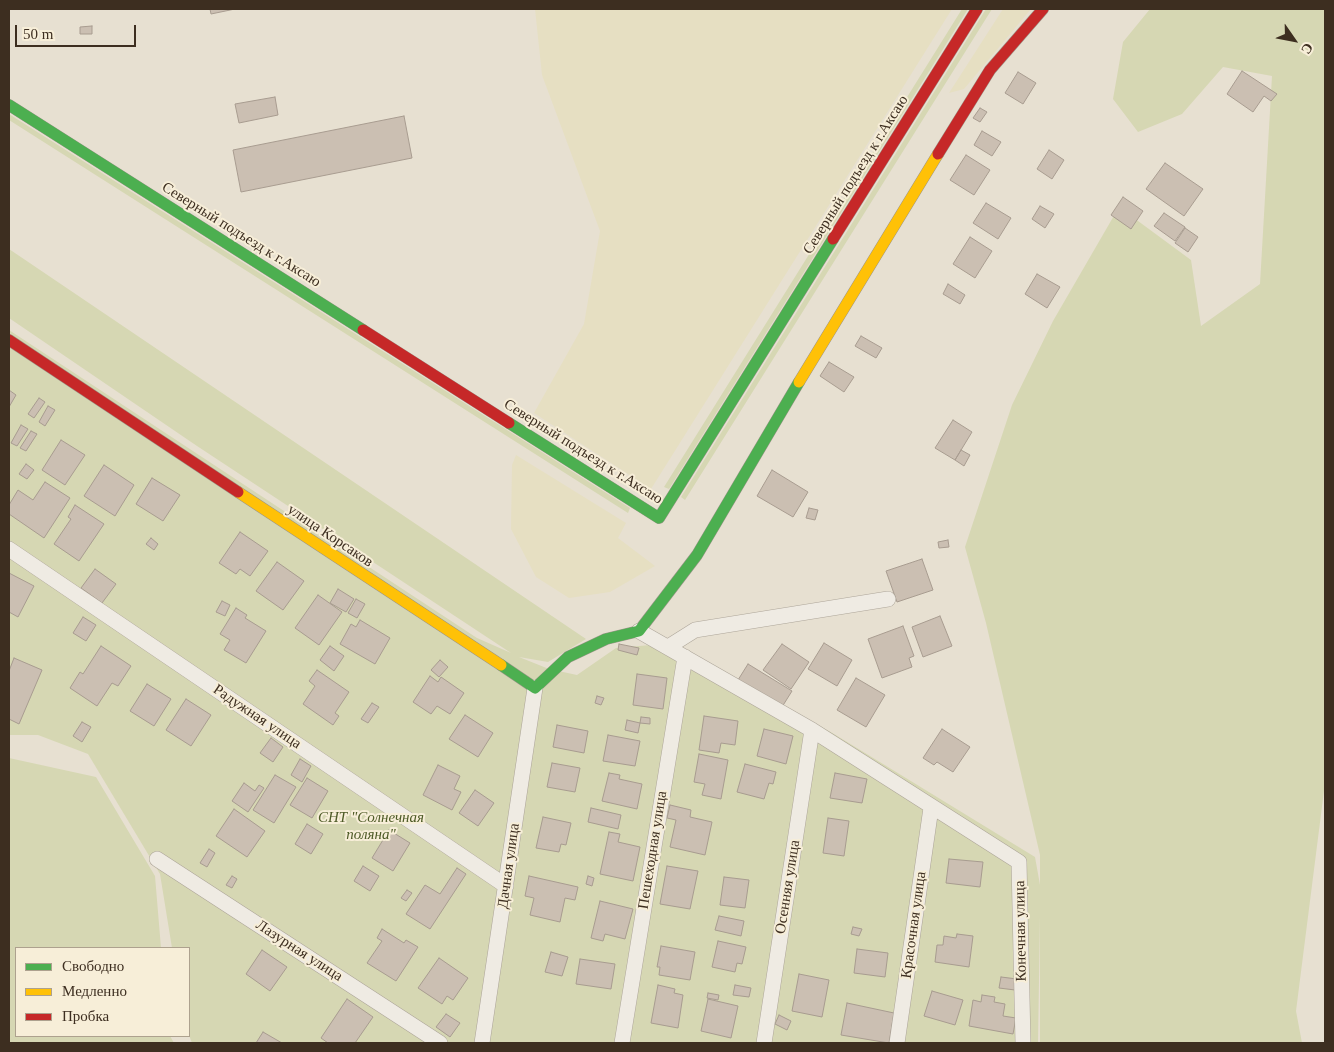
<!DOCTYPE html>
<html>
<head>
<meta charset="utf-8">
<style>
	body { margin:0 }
	#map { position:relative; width:1334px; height:1052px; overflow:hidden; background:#e7e0d1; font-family:"Times New Roman",serif }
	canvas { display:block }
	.frame { position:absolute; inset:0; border:10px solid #3d2e20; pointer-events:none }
	.legend { position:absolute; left:15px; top:947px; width:175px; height:90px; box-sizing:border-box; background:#f7eed8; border:1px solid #ada18e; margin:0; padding:6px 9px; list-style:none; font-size:15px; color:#3d2e20 }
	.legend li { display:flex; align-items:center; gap:10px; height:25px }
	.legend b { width:25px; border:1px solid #ada18e }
	.north { position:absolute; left:1269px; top:15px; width:50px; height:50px; -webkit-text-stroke:4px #f7eed8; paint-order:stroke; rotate:123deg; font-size:14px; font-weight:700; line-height:20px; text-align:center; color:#3d2e20 }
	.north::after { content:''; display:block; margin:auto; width:18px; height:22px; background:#3d2e20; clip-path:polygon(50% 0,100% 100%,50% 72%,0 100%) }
	.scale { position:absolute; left:15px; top:25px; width:121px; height:22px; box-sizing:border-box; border:2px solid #3d2e20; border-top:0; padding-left:6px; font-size:15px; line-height:18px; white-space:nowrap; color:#3d2e20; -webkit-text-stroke:4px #f7eed8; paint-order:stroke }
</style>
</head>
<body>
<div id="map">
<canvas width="1334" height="1052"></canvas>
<div class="frame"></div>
<ul class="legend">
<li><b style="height:6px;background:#4caf50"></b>Свободно</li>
<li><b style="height:6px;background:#ffc107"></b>Медленно</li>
<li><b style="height:6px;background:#c62828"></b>Пробка</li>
</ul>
<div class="north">С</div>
<div class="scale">50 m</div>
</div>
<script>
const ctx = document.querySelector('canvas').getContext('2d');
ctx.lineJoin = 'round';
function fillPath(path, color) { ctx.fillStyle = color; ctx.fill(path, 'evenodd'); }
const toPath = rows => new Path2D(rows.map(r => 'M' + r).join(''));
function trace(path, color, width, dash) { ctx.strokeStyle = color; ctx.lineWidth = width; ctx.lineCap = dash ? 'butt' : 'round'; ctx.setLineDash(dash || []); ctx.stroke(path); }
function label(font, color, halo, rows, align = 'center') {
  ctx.font = font + ' "Times New Roman",serif'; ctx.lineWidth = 4; ctx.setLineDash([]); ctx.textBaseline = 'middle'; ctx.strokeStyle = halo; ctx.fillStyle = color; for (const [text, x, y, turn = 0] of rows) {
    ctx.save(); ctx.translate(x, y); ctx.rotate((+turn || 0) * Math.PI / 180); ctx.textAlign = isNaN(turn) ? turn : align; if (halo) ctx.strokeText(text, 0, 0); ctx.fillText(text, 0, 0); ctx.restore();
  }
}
fillPath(toPath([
	[535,9,952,9,651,489,534,413,584,324,600,231,542,75],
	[1003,9,1031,9,964,89,949,93],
	[516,455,626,523,618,538,655,566,610,592,569,598,536,577,511,529,512,465]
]), '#e6dfc2');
fillPath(toPath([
	[962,9,968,9,669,489,664,487],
	[986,9,992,9,685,500,681,497],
	[1150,9,1325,9,1325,783,1296,1011,1302,1043,1040,1043,1040,916,1038,1043,192,1043,189,1035,189,948,172,948,160,874,88,754,38,735,9,735,9,330,477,638,511,653,197,446,9,318,9,249,586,639,548,662,519,657,549,669,577,675,616,648,674,643,834,734,1035,857,1040,885,1040,855,986,623,965,547,1012,405,1053,321,1119,207,1191,260,1201,326,1260,284,1272,76,1223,67,1182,114,1138,132,1113,99,1123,42],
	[9,114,630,508,628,513,9,120],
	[9,758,96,777,155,876,161,948,16,948,16,1036,170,1036,174,1043,9,1043]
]), '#d6d7b3');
const building = toPath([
	[210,9,235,9,211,14,210,9],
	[92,26,92,34,80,34,80,27,92,26],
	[1242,71,1277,94,1271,101,1264,96,1253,112,1227,94,1242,71],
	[1018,72,1036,83,1023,104,1005,93,1018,72],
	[275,97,278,115,239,123,235,104,275,97],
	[980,108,987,112,980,122,973,118,980,108],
	[404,116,412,158,241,192,233,150,404,116],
	[982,131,1001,142,992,156,974,145,982,131],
	[1049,150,1064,160,1052,179,1037,169,1049,150],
	[966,155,990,170,974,195,950,180,966,155],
	[1165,163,1203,189,1184,216,1146,189,1165,163],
	[1123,197,1143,211,1131,229,1111,215,1123,197],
	[986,203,1011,218,998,239,973,223,986,203],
	[1040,206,1054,214,1045,228,1032,219,1040,206],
	[1164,213,1185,227,1175,241,1154,226,1164,213],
	[1185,228,1198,237,1188,252,1175,243,1185,228],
	[970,237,992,251,975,278,953,264,970,237],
	[1037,274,1060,287,1047,308,1025,294,1037,274],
	[948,284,965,295,960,304,943,294,948,284],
	[861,336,882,348,876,358,855,346,861,336],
	[829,362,854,377,844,392,820,376,829,362],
	[9,390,16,395,9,407,9,390],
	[39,398,45,402,34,418,28,414,39,398],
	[48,406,55,410,45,426,39,422,48,406],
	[953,420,972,432,955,460,935,448,953,420],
	[21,425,28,429,17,446,11,443,21,425],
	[31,431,37,434,26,451,20,448,31,431],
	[61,440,85,455,65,485,42,470,61,440],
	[961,450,970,455,964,466,955,460,961,450],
	[26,464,34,470,27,479,19,474,26,464],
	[104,465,134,485,115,516,84,496,104,465],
	[772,470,808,492,793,517,757,496,772,470],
	[152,478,180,495,163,521,136,504,152,478],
	[45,482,70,498,44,538,9,514,9,505,18,490,33,500,45,482],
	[75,505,104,524,79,561,54,544,71,519,68,517,75,505],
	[809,508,818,510,815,520,806,518,809,508],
	[240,532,268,551,250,576,240,569,236,574,219,563,240,532],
	[151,538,158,544,154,550,146,544,151,538],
	[948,540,949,547,939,548,938,542,948,540],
	[922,559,933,590,897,602,886,571,922,559],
	[277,562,304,581,283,610,256,591,277,562],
	[95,569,116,584,102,603,81,588,95,569],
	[9,573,34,586,18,617,9,612,9,573],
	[338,589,354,599,346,612,330,603,338,589],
	[318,595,342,612,319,645,295,628,318,595],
	[356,599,365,604,357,618,348,613,356,599],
	[222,601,230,605,225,616,216,612,222,601],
	[236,608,247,615,245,618,266,631,246,663,224,650,230,640,220,634,236,608],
	[940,616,952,646,923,657,912,627,940,616],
	[83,617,96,625,86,641,73,633,83,617],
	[360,620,390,638,375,664,340,644,351,624,356,627,360,620],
	[903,626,914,656,909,658,912,667,882,678,868,639,903,626],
	[824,643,852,660,837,686,808,669,824,643],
	[619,644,639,648,637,655,618,650,619,644],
	[782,644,809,662,791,689,763,670,782,644],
	[101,646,131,666,118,686,112,683,97,706,70,688,80,672,83,674,101,646],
	[330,646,344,656,334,671,320,660,330,646],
	[14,658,42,670,19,724,9,719,9,671,14,658],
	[440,660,448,667,439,677,431,670,440,660],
	[748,664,792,691,782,707,738,680,748,664],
	[317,670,349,692,335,713,339,716,333,725,303,704,315,686,309,681,317,670],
	[637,674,667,678,663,709,633,705,637,674],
	[430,676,438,682,441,677,464,693,450,714,437,706,431,714,413,702,430,676],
	[856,678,885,695,866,727,837,710,856,678],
	[147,684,171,699,154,726,130,711,147,684],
	[597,696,604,698,601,705,595,703,597,696],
	[186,699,211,715,191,746,166,730,186,699],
	[372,703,379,707,368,723,361,719,372,703],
	[465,715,493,733,478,757,449,739,465,715],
	[704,716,738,721,735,745,721,743,719,753,699,750,704,716],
	[641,717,650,718,650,724,640,723,641,717],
	[627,720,640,723,638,733,625,730,627,720],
	[82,722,91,727,82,742,73,736,82,722],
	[557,725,588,731,584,753,553,747,557,725],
	[764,729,793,736,786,764,757,756,764,729],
	[942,729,970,747,953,772,937,762,934,765,923,758,942,729],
	[608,735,640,741,635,766,603,761,608,735],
	[271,738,283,747,273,762,260,753,271,738],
	[699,754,728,760,721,799,702,795,705,784,694,782,699,754],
	[300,759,311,766,302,782,291,775,300,759],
	[552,763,580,768,575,792,547,787,552,763],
	[745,764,776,772,773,784,769,783,764,799,737,792,745,764],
	[438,765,460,776,454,789,461,792,452,810,423,795,438,765],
	[609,773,620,775,619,779,642,784,637,809,602,801,609,773],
	[835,773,867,779,862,803,830,798,835,773],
	[275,775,296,787,274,823,253,810,275,775],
	[307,778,328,791,312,818,290,805,307,778],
	[244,783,255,791,259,785,264,788,248,812,232,801,244,783],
	[475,790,494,803,478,826,459,813,475,790],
	[670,805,691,810,690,817,712,822,705,855,670,847,676,820,667,818,670,805],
	[591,808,621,815,618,829,588,822,591,808],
	[234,809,265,831,247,857,216,836,234,809],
	[543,817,571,823,566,845,561,844,559,852,536,848,543,817],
	[828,818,849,821,844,856,823,853,828,818],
	[307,824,323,834,311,854,295,844,307,824],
	[389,830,410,843,393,871,372,858,389,830],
	[609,832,620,834,618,842,640,847,633,881,600,874,609,832],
	[209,849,215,853,207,867,200,863,209,849],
	[949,859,983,862,980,887,946,883,949,859],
	[363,866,379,876,370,891,354,881,363,866],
	[667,866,698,871,690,909,660,904,667,866],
	[457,868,466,874,430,929,406,914,425,885,440,894,457,868],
	[232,876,237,879,232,888,226,885,232,876],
	[529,876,578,887,575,900,565,898,560,922,530,915,534,898,525,896,529,876],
	[588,876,594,878,592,886,586,884,588,876],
	[724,877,749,880,745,908,720,905,724,877],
	[407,890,412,893,406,901,401,898,407,890],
	[600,901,633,909,625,939,605,934,603,941,591,938,600,901],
	[719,916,744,921,741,936,715,930,719,916],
	[853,927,862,929,859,936,851,934,853,927],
	[382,929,404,943,406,940,418,947,396,981,367,963,382,941,377,938,382,929],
	[957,934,973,936,969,967,935,962,937,945,943,945,944,936,956,938,957,934],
	[718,941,746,947,742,964,737,963,735,972,712,967,718,941],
	[661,946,695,952,690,980,659,975,660,967,657,967,661,946],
	[857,949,888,953,885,977,854,973,857,949],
	[262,950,287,967,270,991,246,974,262,950],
	[551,952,568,957,562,976,545,972,551,952],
	[439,958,468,978,453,1000,447,996,442,1004,418,988,439,958],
	[580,959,615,964,611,989,576,984,580,959],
	[799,974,829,980,822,1017,792,1011,799,974],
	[1001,977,1017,979,1015,990,999,988,1001,977],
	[658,985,675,989,674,993,683,995,678,1028,651,1023,658,985],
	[735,985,751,988,749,997,733,995,735,985],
	[932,991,963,1000,955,1025,924,1016,932,991],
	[708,993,719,995,718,1000,707,998,708,993],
	[982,995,995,997,994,1002,1005,1004,1003,1016,1016,1018,1013,1034,969,1026,973,1000,981,1002,982,995],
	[347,999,373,1017,355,1043,328,1043,321,1038,347,999],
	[708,999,738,1006,731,1038,701,1031,708,999],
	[847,1003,894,1013,889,1043,841,1035,847,1003],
	[446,1014,460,1023,450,1037,436,1027,446,1014],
	[779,1015,791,1021,787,1030,775,1024,779,1015],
	[263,1032,282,1043,256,1043,263,1032]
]);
fillPath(building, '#cbbfb2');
trace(building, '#a89c90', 1);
const street = toPath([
	[9,549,506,886],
	[639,631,812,730,1019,862,1023,1043],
	[668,647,695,630,888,599],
	[157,859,440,1043],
	[482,1043,535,688],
	[622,1043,685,657],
	[764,1043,812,730],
	[897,1043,931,808]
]);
const fast = toPath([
	[9,105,363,330],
	[509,423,659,518,833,239],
	[501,665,535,688,568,657,606,639,639,631,697,555,799,382]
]);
const slow = toPath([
	[799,382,938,154],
	[238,492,501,665]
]);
const jam = toPath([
	[938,154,990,70,1043,9],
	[833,239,977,9],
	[363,330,509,423],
	[9,340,238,492]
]);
trace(street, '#ada599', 16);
trace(fast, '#9c958a', 12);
trace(slow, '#9c958a', 12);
trace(jam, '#9c958a', 12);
trace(street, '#efebe3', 15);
trace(fast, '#4caf50', 11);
trace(slow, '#ffc107', 11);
trace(jam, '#c62828', 11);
label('15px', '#3d2e20', '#f7eed8', [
	["Северный подъезд к г.Аксаю",856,175,-58],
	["Северный подъезд к г.Аксаю",241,235,32],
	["Северный подъезд к г.Аксаю",583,452,32],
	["улица Корсаков",330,536,34],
	["Радужная улица",257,717,34],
	["Пешеходная улица",653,850,-81],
	["Дачная улица",509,866,-82],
	["Осенняя улица",788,887,-81],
	["Красочная улица",914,925,-82],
	["Конечная улица",1021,931,-91],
	["Лазурная улица",299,951,33]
]);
label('italic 15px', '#4d5a26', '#f7eed8', [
	["СНТ \"Солнечная",371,818],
	["поляна\"",371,835]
]);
</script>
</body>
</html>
